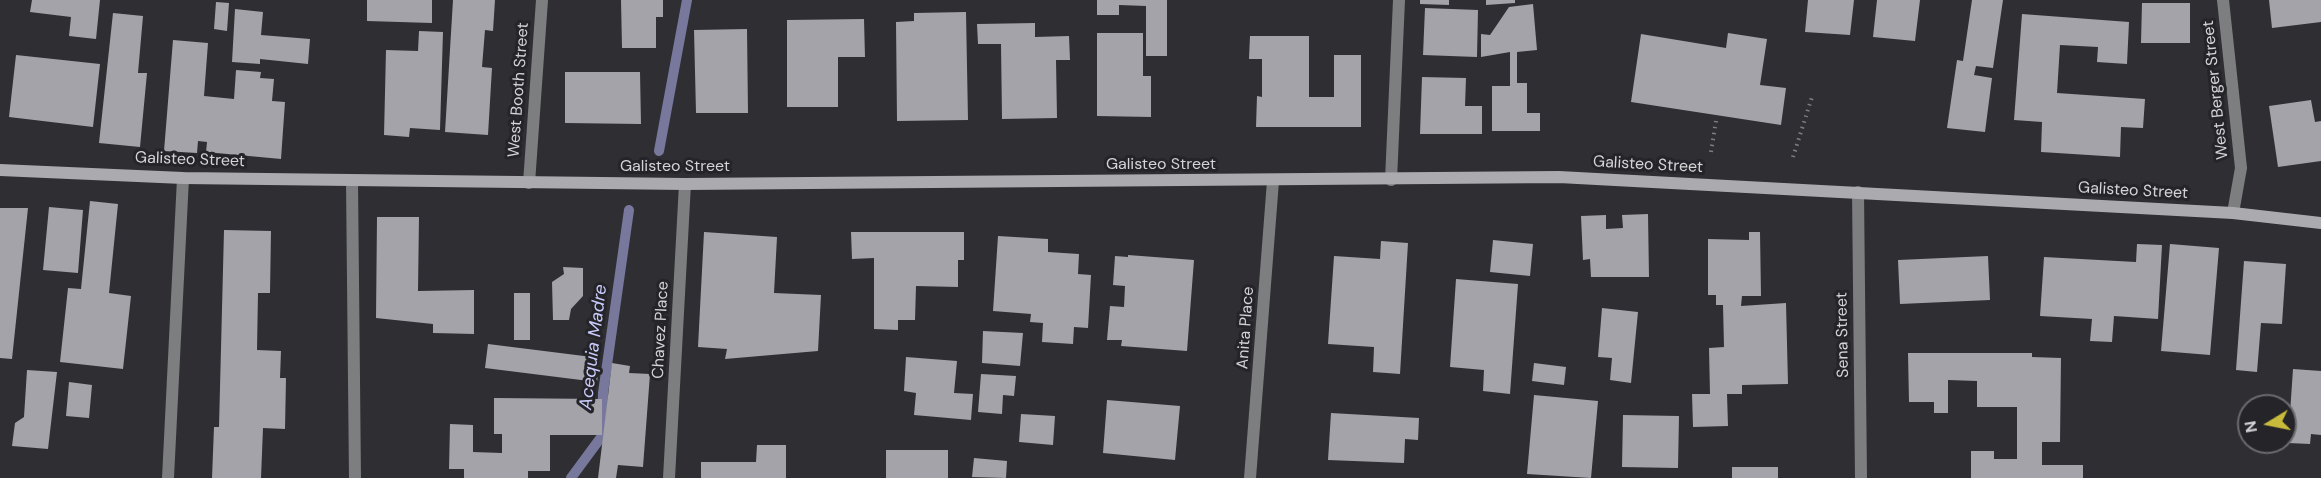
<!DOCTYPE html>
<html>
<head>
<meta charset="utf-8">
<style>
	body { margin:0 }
	#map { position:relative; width:2321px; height:478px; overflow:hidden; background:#2e2e33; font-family:"DM Sans",sans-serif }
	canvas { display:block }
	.north { position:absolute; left:2237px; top:394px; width:60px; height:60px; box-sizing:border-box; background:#242429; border:2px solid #6a6a6f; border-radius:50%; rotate:260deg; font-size:16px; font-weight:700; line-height:24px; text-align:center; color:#d4d4d7 }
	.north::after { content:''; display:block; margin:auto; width:21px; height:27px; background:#c8bb3b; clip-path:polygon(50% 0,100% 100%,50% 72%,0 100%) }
</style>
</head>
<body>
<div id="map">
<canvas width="2321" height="478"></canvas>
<div class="north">N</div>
</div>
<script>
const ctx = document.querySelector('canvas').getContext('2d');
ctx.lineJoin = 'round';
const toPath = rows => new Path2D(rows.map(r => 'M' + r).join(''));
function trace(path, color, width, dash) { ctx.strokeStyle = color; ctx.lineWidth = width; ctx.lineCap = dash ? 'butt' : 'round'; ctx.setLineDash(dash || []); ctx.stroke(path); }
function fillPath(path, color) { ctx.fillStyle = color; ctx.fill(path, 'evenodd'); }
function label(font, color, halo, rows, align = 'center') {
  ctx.font = font + ' "DM Sans",sans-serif'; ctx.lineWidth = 6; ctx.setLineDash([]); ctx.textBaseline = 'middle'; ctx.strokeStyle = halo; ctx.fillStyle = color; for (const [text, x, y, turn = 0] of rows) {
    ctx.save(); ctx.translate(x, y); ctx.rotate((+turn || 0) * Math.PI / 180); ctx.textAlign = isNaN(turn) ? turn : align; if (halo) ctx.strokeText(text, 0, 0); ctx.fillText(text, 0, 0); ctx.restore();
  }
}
trace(toPath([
	[659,151,687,0],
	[571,478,602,436,603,393,629,210]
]), '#77789b', 10);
fillPath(toPath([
	[32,0,100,0,96,39,69,36,71,17,30,12],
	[367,0,432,0,432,23,367,21],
	[453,0,495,0,493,31,485,30,482,67,492,68,488,135,445,132],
	[621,0,663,0,663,17,656,17,656,48,622,48],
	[1097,0,1167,0,1167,56,1146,56,1146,6,1119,5,1119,15,1097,15],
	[1420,0,1449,0,1449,5,1420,4],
	[1486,0,1515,0,1515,3,1486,5],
	[1808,0,1854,0,1850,35,1805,32],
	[1877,0,1920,0,1915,41,1873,37],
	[1972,0,2003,0,1993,68,1976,66,1974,75,1992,78,1985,132,1947,128,1957,60,1963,61],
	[2269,0,2321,0,2321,22,2272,28],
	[216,2,229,3,227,31,214,29],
	[2142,3,2190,3,2190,43,2141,43],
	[1533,4,1537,50,1517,52,1517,83,1527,83,1527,113,1540,113,1540,131,1492,131,1492,86,1510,86,1510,52,1481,57,1481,34,1490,35,1509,7],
	[1425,8,1478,10,1477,57,1423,55],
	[235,9,263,12,261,35,310,39,308,64,260,59,260,64,232,62],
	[966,12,968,120,897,121,896,22,914,21,914,13],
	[113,13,143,16,138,73,147,73,140,147,99,143],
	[2022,14,2129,22,2127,64,2097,62,2098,47,2060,45,2057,93,2145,99,2143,128,2121,127,2120,157,2041,152,2042,122,2014,120],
	[864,19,865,57,838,57,838,107,787,107,787,20],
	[1035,23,1035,37,1069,36,1070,60,1056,60,1057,118,1002,119,1001,44,978,44,977,24],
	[747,29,748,113,696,113,694,30],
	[419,31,443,32,440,130,410,128,409,137,384,135,386,50,418,51],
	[1097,33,1143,33,1143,76,1151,76,1151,117,1097,116],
	[1728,33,1767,39,1760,85,1786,88,1781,125,1631,102,1641,34,1726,48],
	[1250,36,1309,36,1309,97,1334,97,1334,55,1361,55,1361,127,1256,127,1257,96,1262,97,1262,59,1249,59],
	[173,40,208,43,204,96,234,99,236,70,261,72,260,78,274,79,272,101,285,102,281,159,206,152,207,142,198,141,197,153,164,151],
	[16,55,100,64,93,127,9,117],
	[565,72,640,72,641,124,565,123],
	[1422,77,1466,78,1465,106,1482,106,1482,134,1420,134],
	[2311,100,2315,122,2321,121,2321,161,2278,167,2269,106],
	[90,201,118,204,109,293,131,296,123,369,60,362,68,288,81,289],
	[49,207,83,210,78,273,43,270],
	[0,208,28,208,12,359,0,358],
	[1648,214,1649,277,1591,277,1590,259,1583,260,1581,216,1606,215,1606,229,1623,228,1622,215],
	[377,217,419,217,418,291,474,290,474,334,433,333,433,324,376,318],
	[224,230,271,231,270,293,258,293,257,350,281,351,280,378,286,378,285,429,263,428,261,478,212,478,214,427,219,427],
	[704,232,777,237,774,293,821,295,818,351,725,359,727,349,698,347],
	[851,232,964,232,964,260,958,260,958,287,916,286,915,320,898,320,898,330,874,329,874,258,852,259],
	[1749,232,1760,232,1761,296,1742,296,1741,306,1786,303,1788,384,1742,385,1742,394,1727,394,1728,426,1693,427,1692,394,1710,394,1709,348,1724,347,1723,305,1716,305,1716,295,1708,295,1708,239,1749,240],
	[998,236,1048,239,1048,252,1079,254,1078,274,1091,275,1088,328,1074,327,1073,344,1042,342,1043,323,1030,322,1031,314,993,311],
	[1493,240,1533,244,1530,276,1490,272],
	[1381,241,1408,243,1400,374,1373,372,1374,347,1328,344,1334,256,1380,259],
	[2137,244,2162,245,2158,319,2114,316,2112,342,2090,341,2092,319,2040,316,2044,257,2136,262],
	[2170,244,2219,248,2210,355,2161,351],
	[1128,255,1194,260,1187,351,1121,346,1122,340,1107,340,1110,306,1124,307,1125,286,1113,285,1115,256,1128,257],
	[1988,256,1990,300,1900,304,1898,260],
	[2244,261,2286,264,2282,324,2261,323,2257,372,2236,370],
	[563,267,583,268,583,296,571,309,569,320,553,320,552,282,564,274],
	[1456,279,1518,284,1510,394,1483,391,1484,370,1450,367],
	[514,293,530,293,530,340,514,340],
	[1602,308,1638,312,1631,383,1610,380,1612,358,1598,357],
	[983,331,1023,333,1020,366,982,363],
	[488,344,600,358,597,382,485,368],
	[1908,353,2032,353,2032,357,2061,358,2060,442,2042,442,2042,465,2083,465,2083,478,1971,478,1971,451,1994,451,1994,459,2017,459,2017,407,1977,407,1977,381,1948,380,1948,413,1934,413,1934,402,1909,402],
	[906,357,957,361,954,393,973,394,971,420,914,415,916,393,904,391],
	[612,363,630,366,629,373,650,374,643,467,618,465,616,478,598,478],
	[1534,363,1566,367,1564,385,1532,381],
	[2293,369,2321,371,2321,435,2311,434,2310,444,2288,443],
	[27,370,57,372,48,449,12,446,15,423,24,417],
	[981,374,1016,376,1014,396,1003,395,1002,414,978,412],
	[69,382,92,385,89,418,66,416],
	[1534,395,1598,401,1591,478,1527,474],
	[494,398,602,399,602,435,550,435,550,471,528,471,528,478,464,478,464,469,449,469,450,424,473,425,473,452,502,453,502,434,494,434],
	[1107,400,1180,406,1175,460,1103,453],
	[1331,413,1419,418,1418,440,1405,439,1404,463,1328,460],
	[1021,414,1055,416,1053,445,1019,442],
	[1623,415,1679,416,1678,468,1622,467],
	[757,445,786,445,786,478,701,478,701,462,756,462],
	[886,450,948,450,948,478,886,478],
	[974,458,1007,461,1006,478,972,477],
	[1732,467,1778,467,1778,478,1732,478]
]), '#a3a3a9');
trace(toPath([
	[1711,152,1716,121],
	[1793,157,1812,97]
]), '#7e7e82', 4, [1.5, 4.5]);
trace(toPath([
	[352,181,355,478],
	[168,478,183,178]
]), '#7d7e80', 12);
trace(toPath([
	[2223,0,2241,168,2233,213],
	[1391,180,1399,0],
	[529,183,542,0],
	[1858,192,1861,478],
	[669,478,685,184],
	[1250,478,1273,181]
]), '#7d7e80', 12);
trace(toPath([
	[0,170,183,178,685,184,1559,177,2233,213,2321,223]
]), '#aaaaaf', 12);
label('16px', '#d4d4d7', '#242429', [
	["West Booth Street",519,90,-86],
	["West Berger Street",2216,90,-96],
	["Galisteo Street",190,160,2],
	["Galisteo Street",1161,165],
	["Galisteo Street",1648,165,3],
	["Galisteo Street",675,167],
	["Galisteo Street",2133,191,3],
	["Anita Place",1246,328,-86],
	["Chavez Place",661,330,-87],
	["Sena Street",1843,335,-91]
]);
label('italic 18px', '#c9cbfb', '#242429', [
	["Acequia Madre",594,347,-83]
]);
</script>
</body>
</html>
